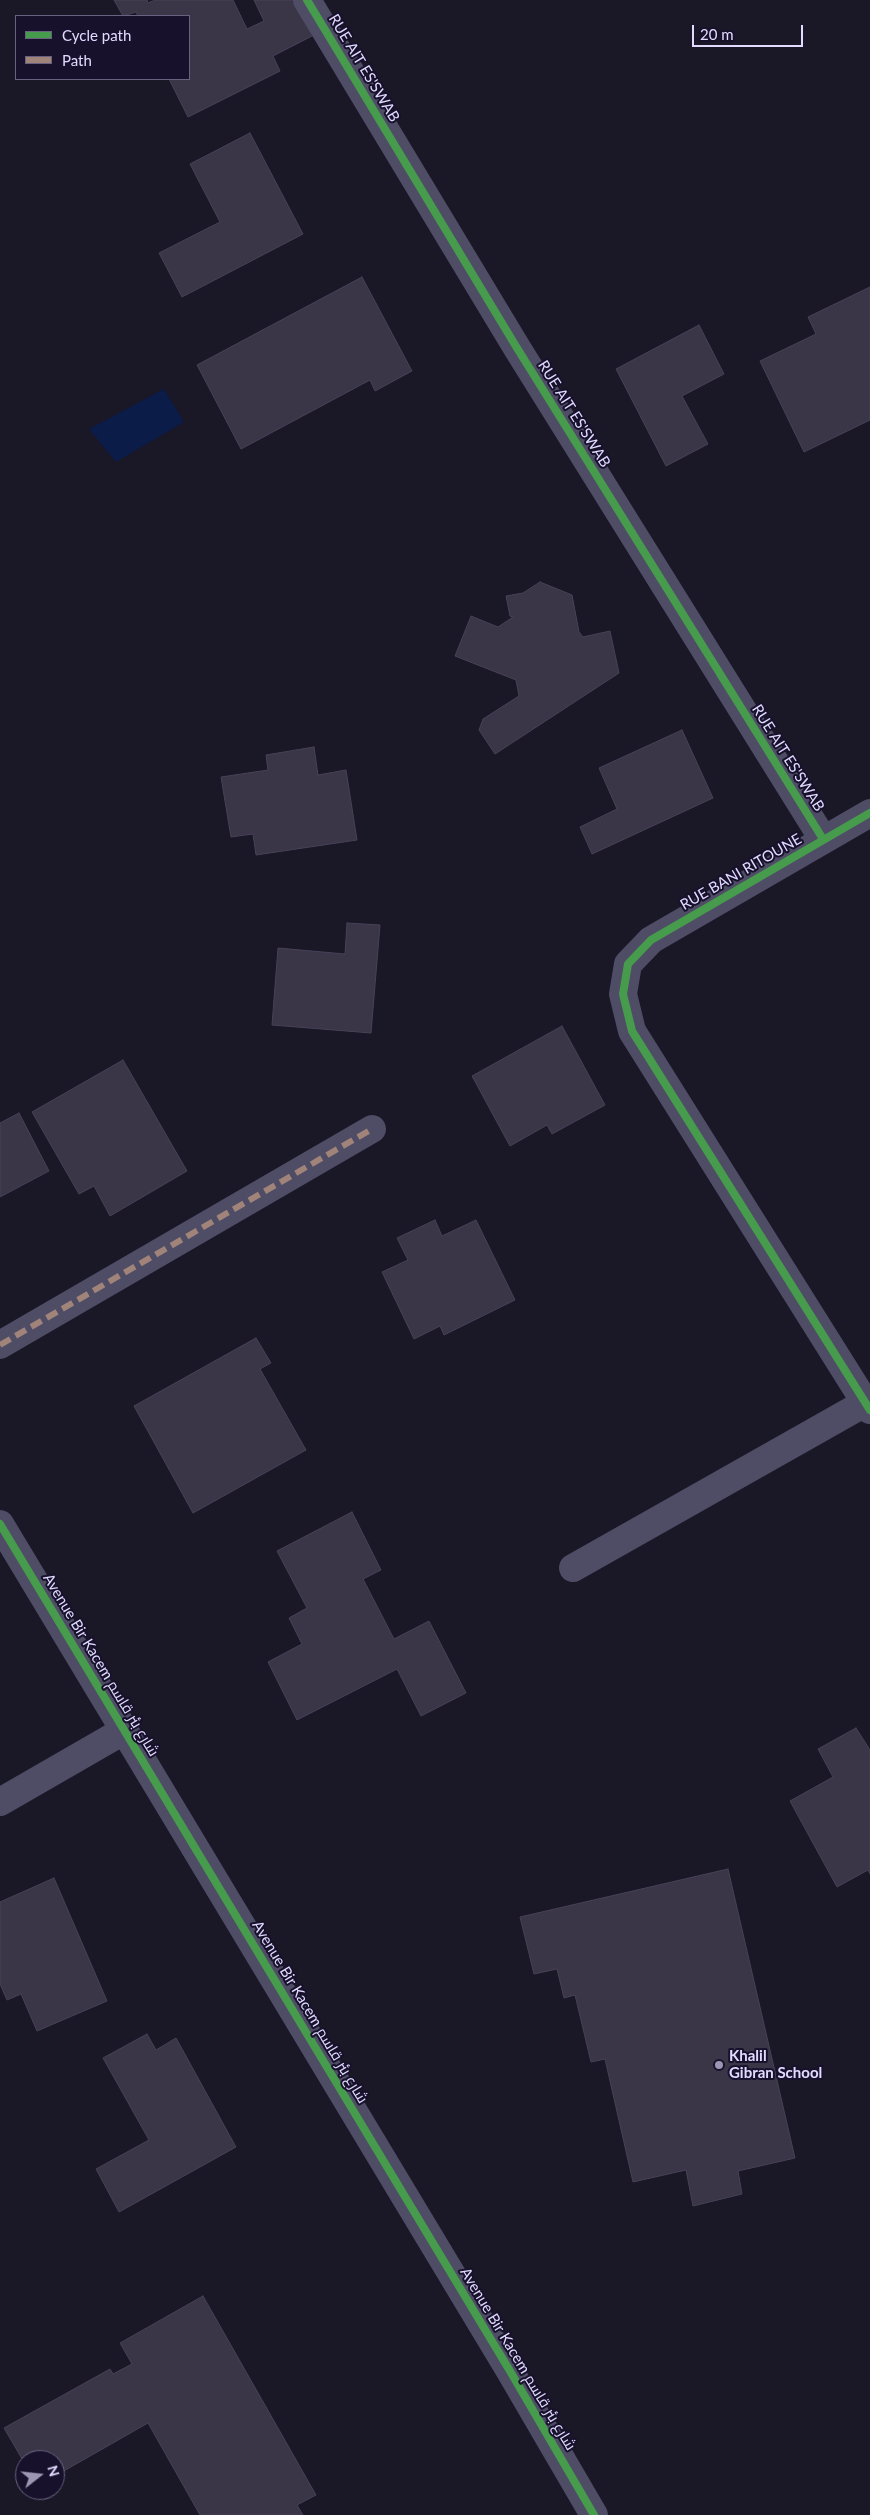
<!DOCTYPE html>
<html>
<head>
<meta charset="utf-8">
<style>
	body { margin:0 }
	#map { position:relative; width:870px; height:2515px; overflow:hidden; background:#1a1726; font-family:Lato,sans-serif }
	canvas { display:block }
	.legend { position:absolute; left:15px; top:15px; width:175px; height:65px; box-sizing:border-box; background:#17112c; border:1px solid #686280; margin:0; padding:6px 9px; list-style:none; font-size:15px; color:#e2dbff }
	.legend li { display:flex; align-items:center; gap:10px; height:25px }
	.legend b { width:25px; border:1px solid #686280 }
	.north { position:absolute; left:15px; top:2450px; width:50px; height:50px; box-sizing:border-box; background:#17112c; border:1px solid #686280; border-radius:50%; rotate:74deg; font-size:14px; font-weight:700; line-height:20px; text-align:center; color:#e2dbff }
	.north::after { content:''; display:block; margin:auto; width:18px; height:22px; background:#9c96b3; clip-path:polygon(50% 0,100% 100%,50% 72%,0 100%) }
	.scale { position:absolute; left:692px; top:25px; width:111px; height:22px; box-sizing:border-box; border:2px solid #e2dbff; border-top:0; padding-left:6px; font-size:15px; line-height:18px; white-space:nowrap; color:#e2dbff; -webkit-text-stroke:4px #17112c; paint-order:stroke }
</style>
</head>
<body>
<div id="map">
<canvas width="870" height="2515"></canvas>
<ul class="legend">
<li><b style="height:6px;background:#469c4c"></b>Cycle path</li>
<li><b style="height:6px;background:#a18479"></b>Path</li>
</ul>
<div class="north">N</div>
<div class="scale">20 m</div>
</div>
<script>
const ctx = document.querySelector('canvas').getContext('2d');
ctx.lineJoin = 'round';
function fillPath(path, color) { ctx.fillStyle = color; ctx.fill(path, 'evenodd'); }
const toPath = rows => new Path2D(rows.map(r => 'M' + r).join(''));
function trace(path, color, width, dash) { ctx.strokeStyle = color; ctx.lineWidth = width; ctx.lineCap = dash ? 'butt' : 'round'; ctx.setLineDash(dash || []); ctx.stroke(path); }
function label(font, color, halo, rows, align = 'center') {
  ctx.font = font + ' Lato,Cairo,sans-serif'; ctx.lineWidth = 4; ctx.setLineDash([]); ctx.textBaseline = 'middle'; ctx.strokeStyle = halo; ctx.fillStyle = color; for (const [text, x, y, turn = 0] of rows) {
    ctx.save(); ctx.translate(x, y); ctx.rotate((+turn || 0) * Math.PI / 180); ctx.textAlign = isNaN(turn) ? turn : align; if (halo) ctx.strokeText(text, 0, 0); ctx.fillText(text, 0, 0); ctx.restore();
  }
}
fillPath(toPath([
	[164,389,184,422,116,462,89,429]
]), '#0b1c48');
const building = toPath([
	[114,0,147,0,148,3,155,0,233,0,247,29,264,21,254,0,299,0,316,34,273,56,280,71,188,117,169,79,189,79,189,16,138,16,136,12,123,16,114,0],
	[250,133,303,234,182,297,159,253,220,222,190,164,250,133],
	[362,277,412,371,375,391,370,380,241,449,197,365,362,277],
	[870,287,870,420,804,452,760,361,816,334,808,317,870,287],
	[699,325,724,374,682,396,708,444,666,466,616,369,699,325],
	[540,582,572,595,579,632,583,637,610,631,619,673,495,754,479,730,483,719,519,696,516,680,455,656,471,616,498,627,513,617,510,616,506,596,523,593,540,582],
	[682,730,713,798,592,854,580,827,617,809,599,768,682,730],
	[314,747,318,775,346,770,357,840,256,855,253,834,231,837,221,777,268,770,266,755,314,747],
	[347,923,380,925,371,1033,272,1025,278,948,345,954,347,923],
	[562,1026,605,1105,552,1134,547,1125,510,1146,472,1076,562,1026],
	[123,1060,187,1171,110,1216,94,1186,79,1194,32,1112,123,1060],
	[19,1113,49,1171,0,1197,0,1123,19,1113],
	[435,1220,442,1236,476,1220,515,1300,444,1335,440,1326,414,1339,382,1272,408,1260,397,1238,435,1220],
	[256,1338,271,1363,260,1369,306,1450,193,1513,134,1406,256,1338],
	[352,1512,381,1570,363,1579,394,1639,429,1621,466,1693,421,1716,397,1669,297,1720,268,1662,302,1644,289,1618,307,1608,277,1551,352,1512],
	[856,1728,870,1750,870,1874,868,1870,837,1887,790,1801,833,1777,818,1749,856,1728],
	[728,1869,795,2158,738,2171,742,2194,693,2206,686,2170,633,2182,605,2059,591,2062,575,1995,564,1998,557,1969,534,1974,520,1917,728,1869],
	[54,1878,107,2001,37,2031,21,1994,7,2000,0,1984,0,1902,54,1878],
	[147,2034,156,2050,176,2038,236,2147,119,2212,96,2169,149,2140,103,2058,147,2034],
	[203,2296,316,2495,297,2505,303,2515,200,2515,148,2423,55,2476,55,2460,25,2460,25,2464,4,2428,110,2369,113,2374,132,2364,120,2343,203,2296]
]);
fillPath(building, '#3a3547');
trace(building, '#474258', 1);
trace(toPath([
	[307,0,517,348,823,839],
	[870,813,651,940,628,964,623,994,632,1031,870,1410],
	[0,1345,372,1129],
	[0,1524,510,2371,594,2515],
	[573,1568,865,1403],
	[0,1802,125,1730]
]), '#4f4c66', 28);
trace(toPath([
	[0,1345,372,1129]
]), '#a18479', 6, [12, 6]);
trace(toPath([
	[307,0,517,348,823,839],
	[870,813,651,940,628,964,623,994,632,1031,870,1410],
	[0,1524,510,2371,594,2515]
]), '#469c4c', 8);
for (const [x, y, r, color] of [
	[719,2065,5,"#9c96b3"]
]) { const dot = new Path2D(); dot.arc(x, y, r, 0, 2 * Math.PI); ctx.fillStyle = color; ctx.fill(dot); trace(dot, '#17112c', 2); }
label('15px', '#e2dbff', '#17112c', [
	["RUE AIT ES'SWAB",364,68,59],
	["RUE AIT ES'SWAB",574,414,58],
	["RUE AIT ES'SWAB",788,758,58],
	["RUE BANI RITOUNE",741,872,-30],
	["Avenue Bir Kacem شارع بئر قاسم",101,1665,59],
	["Avenue Bir Kacem شارع بئر قاسم",310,2012,59],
	["Avenue Bir Kacem شارع بئر قاسم",518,2359,59]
]);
label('bold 15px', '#e2dbff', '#17112c', [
	["Khalil",729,2056],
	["Gibran School",729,2073]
], 'left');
</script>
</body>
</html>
